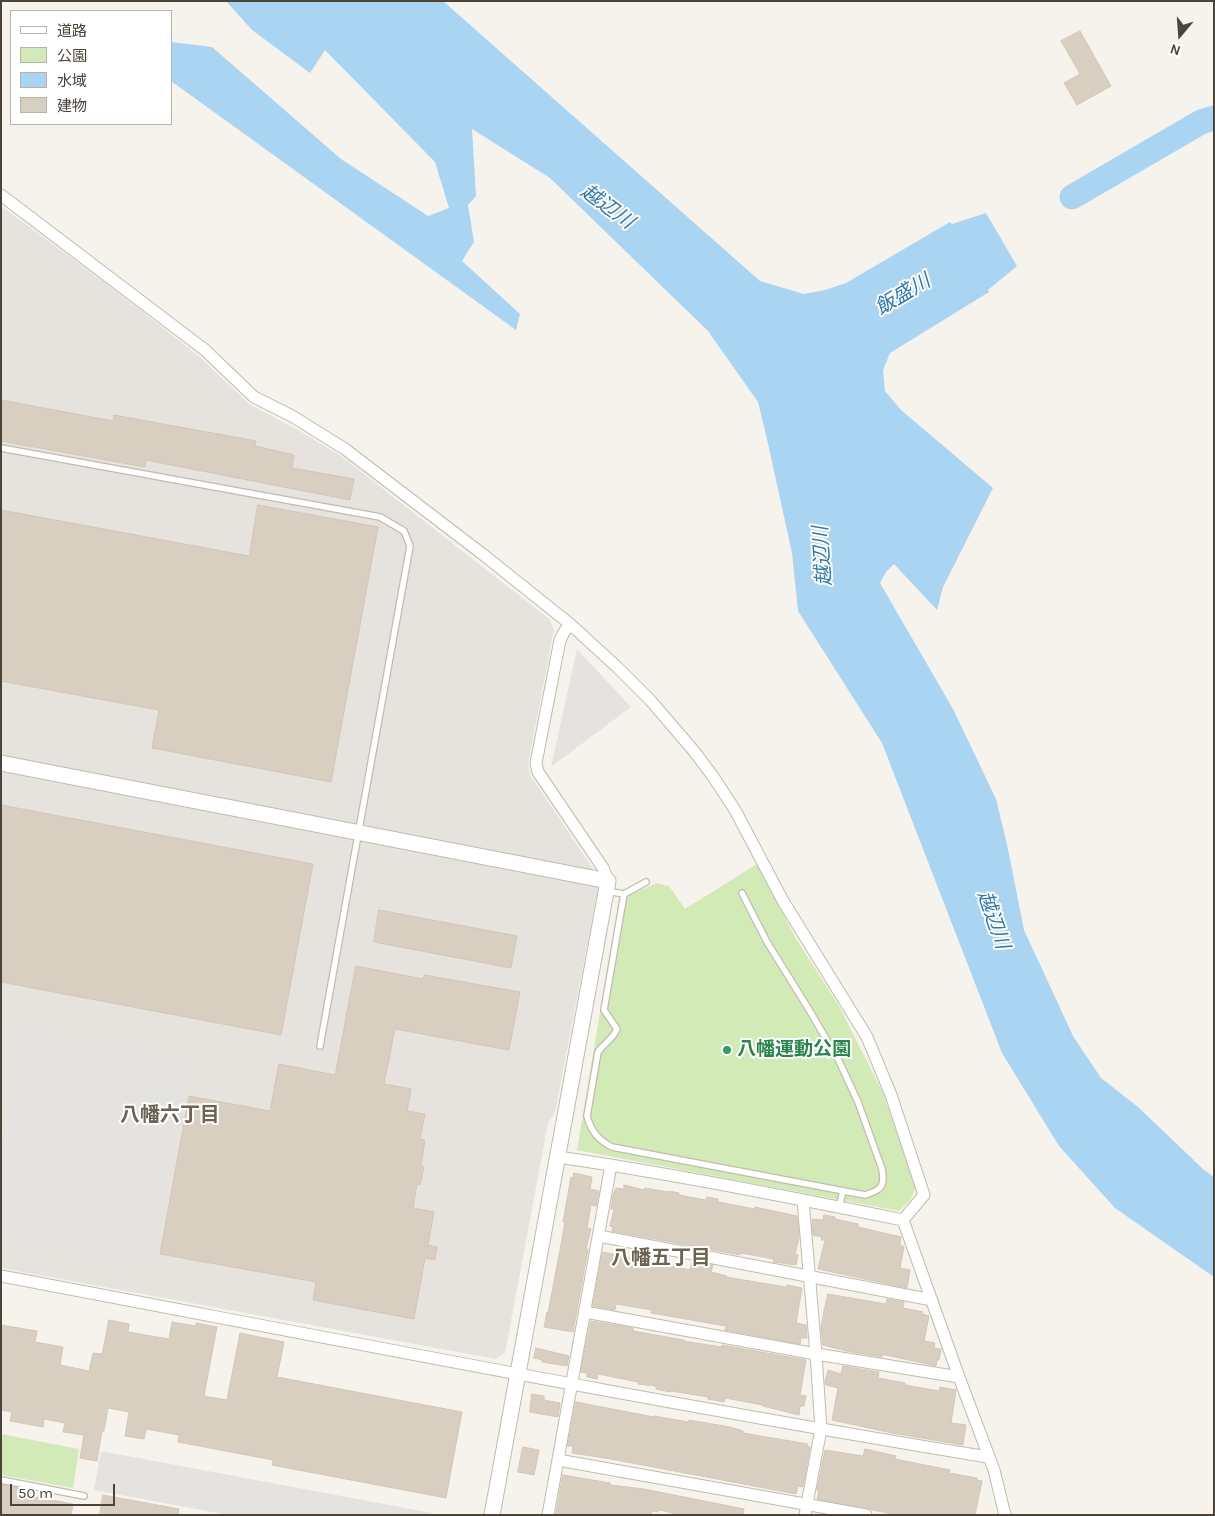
<!DOCTYPE html>
<html>
<head>
<meta charset="utf-8">
<style>
  body { margin:0 }
  #map { position:relative; width:1215px; height:1516px; overflow:hidden; background:#f6f3ec; font-family:Karla,"Noto Sans JP",sans-serif }
  canvas { display:block }
  .frame { position:absolute; inset:0; border:2px solid #4b4439; pointer-events:none }
  .legend { position:absolute; left:10px; top:10px; width:162px; height:115px; box-sizing:border-box; background:#fff; border:1px solid #b7b4b0; margin:0; padding:6px 9px; list-style:none; font-size:15px; color:#4b4439 }
  .legend li { display:flex; align-items:center; gap:10px; height:25px }
  .legend b { width:25px; border:1px solid #b7b4b0 }
  .north { position:absolute; left:1155px; top:10px; width:50px; height:50px; -webkit-text-stroke:4px #fff; paint-order:stroke; rotate:198deg; font-size:14px; font-weight:700; line-height:20px; text-align:center; color:#4b4439 }
  .north::after { content:''; display:block; margin:auto; width:18px; height:22px; background:#4b4439; clip-path:polygon(50% 0,100% 100%,50% 72%,0 100%) }
  .scale { position:absolute; left:10px; top:1484px; width:105px; height:22px; box-sizing:border-box; border:2px solid #4b4439; border-top:0; padding-left:6px; font-size:15px; line-height:18px; white-space:nowrap; color:#4b4439; -webkit-text-stroke:4px #fff; paint-order:stroke }
</style>
</head>
<body>
<div id="map">
<canvas width="1215" height="1516"></canvas>
<div class="frame"></div>
<ul class="legend">
<li><b style="height:6px;background:#fff"></b>道路</li>
<li><b style="height:14px;background:#d2eab5"></b>公園</li>
<li><b style="height:14px;background:#a9d4f2"></b>水域</li>
<li><b style="height:14px;background:#d8cfc1"></b>建物</li>
</ul>
<div class="north">N</div>
<div class="scale">50 m</div>
</div>
<script>
const ctx = document.querySelector('canvas').getContext('2d');
ctx.lineJoin = 'round';
function fill(path, color) { ctx.fillStyle = color; ctx.fill(path, 'evenodd'); }
function strokePath(path, color, width, dash) { ctx.strokeStyle = color; ctx.lineWidth = width; ctx.lineCap = dash ? 'butt' : 'round'; ctx.setLineDash(dash || []); ctx.stroke(path); }
function write(font, color, halo, rows, align = 'center') {
  ctx.font = font + ' Karla,"Noto Sans JP",sans-serif'; ctx.lineWidth = 4; ctx.setLineDash([]); ctx.textBaseline = 'middle'; ctx.strokeStyle = halo; ctx.fillStyle = color; for (const [text, x, y, turn = 0] of rows) {
    ctx.save(); ctx.translate(x, y); ctx.rotate((+turn || 0) * Math.PI / 180); ctx.textAlign = isNaN(turn) ? turn : align; if (halo) ctx.strokeText(text, 0, 0); ctx.fillText(text, 0, 0); ctx.restore();
  }
}
const industrial = new Path2D(`
  M1,206L112,288L200,357L249,404L298,430L341,456L549,619L554,629L528,764L530,775L600,879L555,1112L548,1123L505,1353L496,1359L1,1268Z`);
const green = new Path2D(`
  M757,864L795,937L839,1006L883,1093L916,1188L910,1200L899,1211L577,1150L619,899L657,883L669,886L685,909Z
  M1,1434L79,1449L73,1488L1,1475Z`);
const parking = new Path2D(`
  M577,649L631,707L551,767Z
  M24,1034L187,1063L151,1261L1,1233V1154Z
  M101,1451L432,1513V1515H228L94,1490Z`);
const water = new Path2D(`
  M226,1H443L760,281L804,294L825,290L846,283L950,222L952,224L986,213L1017,266L988,290L989,292L890,353L883,370L885,391L901,410L993,488L943,587L937,610L894,564L886,572L880,583L953,709L996,799L1008,849L1024,930L1073,1036L1101,1078L1138,1107L1204,1170L1214,1177V1277L1115,1208L1059,1146L1002,1053L882,743L798,611L792,553L767,439L758,402L708,331L550,178L472,129L476,196L468,205L474,242L462,261L520,314L516,330L171,81V42L212,47L341,159L428,216L449,208L435,162L325,50L310,73L252,30Z`);
const river = new Path2D(`
  M1072,197L1201,122L1214,118`);
const building = new Path2D(`
  M1080,31L1111,86L1077,105L1064,83L1080,74L1061,41Z
  M1,400L113,421L114,415L256,441L255,446L294,455L292,468L354,479L350,500L146,460L145,467L1,441Z
  M258,505L378,527L331,782L152,748L159,710L1,681V510L249,556Z
  M1,805L313,864L281,1035L1,982Z
  M379,910L517,936L511,968L374,942Z
  M356,966L423,979L424,975L520,992L509,1050L395,1029L384,1084L411,1089L407,1111L425,1114L420,1139L425,1140L421,1166L424,1167L420,1185L417,1184L413,1208L434,1212L428,1245L437,1247L435,1260L425,1258L414,1319L313,1300L316,1282L160,1254L189,1096L270,1111L279,1064L335,1075Z
  M574,1173L592,1177L590,1189L599,1191L596,1206L591,1205L587,1228L591,1229L586,1249H588L573,1332L544,1327L547,1312L548,1313L560,1250L565,1222H563L571,1177L573,1178Z
  M624,1185L644,1190L645,1188L668,1192L669,1191L679,1193V1195L706,1200L707,1197L718,1199V1202L755,1209V1207L797,1216L799,1238L795,1254L798,1255L796,1265L773,1262L774,1259L741,1253L740,1255L612,1231L613,1227L610,1226L614,1209H611L613,1195L616,1188L624,1189Z
  M824,1215L835,1217V1219L858,1224V1227L901,1237L900,1245L904,1247L900,1268L910,1270L907,1288L818,1269L825,1240H821L822,1237L813,1235L812,1219L823,1220Z
  M603,1252L690,1270L692,1261L713,1265L711,1272L727,1276L726,1277L786,1287L787,1285L802,1288L796,1323L806,1325L807,1338H801L800,1344L725,1330L726,1326L651,1313L652,1310L616,1304L615,1310L593,1306Z
  M828,1294L886,1304L887,1299L904,1302L903,1308L923,1312L922,1314L929,1316L924,1341L935,1343L934,1348L941,1349L939,1360H937L936,1366L886,1355H882V1357L846,1351L823,1345L821,1327Z
  M109,1320L129,1324L128,1332L169,1339L172,1322L196,1326V1323L217,1327L204,1396L227,1400L240,1333L284,1342L277,1377L462,1412L446,1498L272,1465L273,1460L178,1442L179,1435L146,1429L144,1439L125,1436L129,1412L108,1408L104,1431H102L97,1461L80,1458L84,1435L63,1432L65,1423L44,1419L43,1427L10,1421L12,1412L1,1410V1325L37,1331L35,1342L63,1347L60,1365L89,1371L93,1353L102,1354Z
  M591,1321L633,1328V1331L684,1340V1341L722,1347V1345L806,1360L800,1395L806,1396L804,1406H800L799,1415L763,1406V1405L725,1398L724,1402L708,1399V1397L671,1391L670,1392L656,1389V1386L638,1384V1382L598,1374L597,1379L587,1377V1373L581,1372Z
  M536,1348L569,1356L567,1366L542,1362V1360L534,1358Z
  M843,1366L879,1372L878,1378L905,1383V1385L939,1391L940,1387L956,1390L951,1423L966,1425L963,1445L892,1433L832,1420L838,1388L826,1385L825,1382L828,1370L841,1374Z
  M532,1394L544,1396V1400L560,1403L558,1417L530,1412Z
  M576,1402L654,1417V1416L688,1422L689,1420L730,1427L743,1431V1433L808,1444L807,1446L810,1447L803,1487L798,1486L796,1494L611,1459L572,1453L573,1446H568Z
  M523,1447L539,1450L534,1475L518,1472Z
  M865,1449L896,1456L895,1459L950,1470L949,1473L977,1478V1480L982,1481L975,1515H898L817,1499L819,1491L817,1490L825,1450L863,1456Z
  M563,1475L610,1483V1485L644,1489L744,1509L743,1515H682L659,1510L658,1512L652,1511L651,1515H556Z
  M1,1485L31,1490L30,1496L73,1504L71,1515H1Z
  M103,1495L179,1509L178,1515H100Z`);
const service = new Path2D(`
  M1,448L380,517L404,531L410,546L320,1046
  M646,882L624,894L604,1010L617,1029C613,1039 604,1043 598,1052L587,1116C591,1131 598,1140 612,1147L865,1195C882,1190 885,1186 882,1169L858,1102L839,1061L808,1008L767,942L742,893
  M607,891L624,894
  M839,1207L843,1191
  M1,1480L84,1496`);
const minor = new Path2D(`
  M1,195L205,350L254,397L292,416L345,449L485,556L570,624L617,667L651,701L693,750L712,775L735,810L783,901L867,1037L891,1095L924,1195L903,1220
  M570,624L564,632L560,640L536,763L538,772L603,868L608,881
  M558,1157C674,1174 789,1197 903,1220L959,1377L994,1470L1005,1515
  M803,1200L816,1354L821,1429L805,1515
  M599,1236L932,1300
  M1,1276C330,1338 658,1403 988,1457
  M585,1312L816,1354L959,1377
  M558,1460L866,1515
  M548,1515L611,1165`);
const tertiary = new Path2D(`
  M1,763L608,881L492,1515`);
const markers = [
  [727,1050,5,"#2e9e5b"]
];
const leisureNames = [
  ["八幡運動公園",737,1050]
];
const waterNames = [
  ["越辺川",607,207,36],
  ["飯盛川",903,295,-31],
  ["越辺川",823,556,-94],
  ["越辺川",993,920,71]
];
const neighbourhoodNames = [
  ["八幡六丁目",170,1115],
  ["八幡五丁目",661,1258]
];
fill(industrial, '#e6e2dd');
fill(green, '#d2eab5');
fill(parking, '#e5e3e0');
fill(water, '#a9d4f2');
strokePath(river, '#a9d4f2', 25);
fill(building, '#d8cfc1');
strokePath(building, '#d3c7b4', 1);
strokePath(service, '#c2bbae', 8);
strokePath(minor, '#c2bbae', 13);
strokePath(tertiary, '#c2bbae', 17);
strokePath(service, '#fff', 5.5);
strokePath(minor, '#fff', 11);
strokePath(tertiary, '#fff', 15);
for (const [x, y, r, color] of markers) { const dot = new Path2D(); dot.arc(x, y, r, 0, 2 * Math.PI); ctx.fillStyle = color; ctx.fill(dot); strokePath(dot, '#fff', 2); }
write('bold 19px', '#27864d', '#fff', leisureNames, 'left');
write('italic 20px', '#2e7ab2', '#fff', waterNames);
write('bold 20px', '#6e6250', '#fff', neighbourhoodNames);
</script>
</body>
</html>
